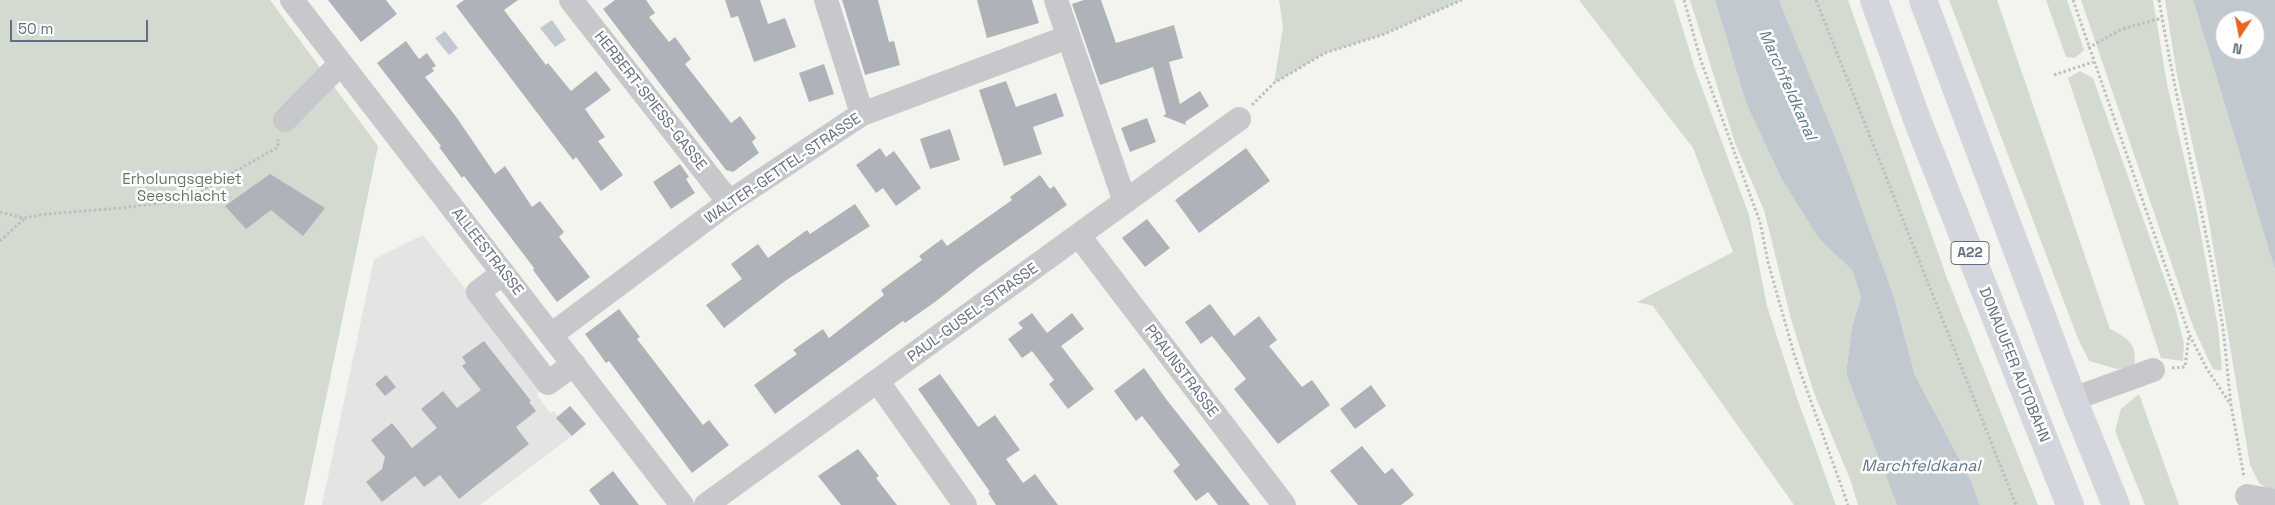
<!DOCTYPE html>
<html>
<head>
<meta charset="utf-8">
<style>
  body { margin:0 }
  #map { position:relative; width:2275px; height:505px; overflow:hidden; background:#f4f4ef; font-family:"Space Grotesk",sans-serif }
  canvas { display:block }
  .north { position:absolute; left:2215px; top:10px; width:50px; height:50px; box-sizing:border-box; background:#fff; border:1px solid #c0c5cd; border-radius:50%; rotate:191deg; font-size:14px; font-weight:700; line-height:20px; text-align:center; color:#626f82 }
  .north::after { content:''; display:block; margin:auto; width:18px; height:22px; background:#eb6519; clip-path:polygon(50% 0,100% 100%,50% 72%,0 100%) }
  .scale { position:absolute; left:10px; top:20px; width:138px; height:22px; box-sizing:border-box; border:2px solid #626f82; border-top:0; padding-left:6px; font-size:15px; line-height:18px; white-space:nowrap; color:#626f82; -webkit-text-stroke:4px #fff; paint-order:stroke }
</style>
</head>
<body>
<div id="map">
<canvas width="2275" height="505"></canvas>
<div class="north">N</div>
<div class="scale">50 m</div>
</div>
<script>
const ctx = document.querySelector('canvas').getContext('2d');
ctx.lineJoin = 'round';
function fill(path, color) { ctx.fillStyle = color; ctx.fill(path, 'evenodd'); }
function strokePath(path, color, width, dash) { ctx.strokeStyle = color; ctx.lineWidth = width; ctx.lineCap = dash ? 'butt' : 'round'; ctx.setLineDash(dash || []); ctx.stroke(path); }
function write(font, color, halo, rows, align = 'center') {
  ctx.font = font + ' "Space Grotesk",sans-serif'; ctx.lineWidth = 5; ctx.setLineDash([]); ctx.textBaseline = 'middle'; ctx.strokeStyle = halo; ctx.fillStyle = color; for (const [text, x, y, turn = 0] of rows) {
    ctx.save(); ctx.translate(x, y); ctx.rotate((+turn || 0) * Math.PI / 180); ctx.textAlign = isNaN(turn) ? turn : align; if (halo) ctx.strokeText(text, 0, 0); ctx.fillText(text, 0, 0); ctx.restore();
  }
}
const built = new Path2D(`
  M423,235L543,388L537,395L550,413L554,411L558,416L556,418L572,436L480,505H322L374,259Z`);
const green = new Path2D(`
  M0,0H270L378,146L304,505H0Z
  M1279,0H1462L1382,35L1325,53L1274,83L1283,27Z
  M1579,0H1674L1695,69L1749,215L1767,306L1797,398L1836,505H1794L1653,306L1637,302L1733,252L1693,148Z
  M1690,0H1715L1746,103L1781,178L1819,239L1852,270L1861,297L1852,327L1846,374L1897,505H1858L1850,479L1814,393L1791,319L1764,210L1735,143Z
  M1779,0H1848L1947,278L2038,505H1980L1971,481L1915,375L1894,297L1842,154Z
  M1949,0H1997L2110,329C2129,339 2138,344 2134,367L2117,369L2089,361L2077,336Z
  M2046,0H2067L2084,50L2075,58L2066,57Z
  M2081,0H2153L2167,84L2197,213L2218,327L2222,369L2220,371L2213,369L2194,329Z
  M2165,0H2193L2275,270V493L2259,483L2250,465L2206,204L2177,75Z
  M2080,71L2093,78L2176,311L2184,344L2183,361L2161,358L2068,78Z
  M2139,394L2179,505H2145L2115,431L2121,409Z`);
const water = new Path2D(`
  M1715,0H1779L1842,154L1894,297L1915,375L1971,481L1980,505H1897L1846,374L1852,327L1861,297L1852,270L1819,239L1781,178L1746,103Z
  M2193,0H2275V270ZM2225,20H2255V50H2225Z
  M552,20L566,40L555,47L540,28Z
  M445,31L458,48L449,55L435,38Z`);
const building = new Path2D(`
  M328,0H386L397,14L361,42Z
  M464,0H518L504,10L546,65L548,63L571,91L596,71L611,90L585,109L605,137L598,141L623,175L601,191L576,157L573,160L456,6Z
  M615,0H646L655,13L649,17L669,42L675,37L691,59L685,64L731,123L740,116L756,138L752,142L759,153L733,172L726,170L603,9Z
  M725,0H760L768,24L785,18L796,47L754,62L738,16L731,18Z
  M842,0H878L889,42L894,41L900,65L865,75Z
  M977,0H1032L1039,23L987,38Z
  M1084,0H1101L1116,43L1174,25L1183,58L1169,62L1180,104L1200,91L1209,106L1185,122L1186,125L1163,116L1166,114L1153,67L1100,85L1072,4Z
  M406,41L419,59L427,53L436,66L432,68L434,71L425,77L457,118L495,174L505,166L532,207L540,201L564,232L559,237L590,277L557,302L533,270L534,268L464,176L462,178L439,147L441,146L377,63Z
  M824,64L834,94L809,102L799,73Z
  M1006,81L1016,107L1056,93L1064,116L1033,127L1042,154L1004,166L979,90Z
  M1147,118L1156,142L1130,152L1121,128Z
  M950,129L960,160L930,169L920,139Z
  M880,148L886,157L894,151L921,188L896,206L883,188L876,193L856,165Z
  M1246,148L1270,181L1199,233L1175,200Z
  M680,164L689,177L686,179L695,193L671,209L653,182Z
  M270,174L325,208L303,236L271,210L246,229L225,206Z
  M1040,175L1050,189L1054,186L1067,205L978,268L935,302L905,323L903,321L775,414L754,385L797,354L793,350L823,329L829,338L884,295L881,290L922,260L919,256L942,239L947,246L1012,200L1010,197Z
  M855,204L870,226L785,281L724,328L706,305L742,279L731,264L758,244L768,258L807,230L810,234Z
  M1147,219L1170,248L1145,267L1122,238Z
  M1210,304L1234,336L1259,316L1277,340L1269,346L1302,387L1312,380L1330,405L1278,444L1234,389L1246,379L1212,336L1201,344L1185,322Z
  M619,309L640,337L637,339L703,425L709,420L729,445L692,473L609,361L606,363L585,334Z
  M1032,313L1047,333L1072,313L1084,329L1061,346L1094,389L1068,409L1049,384L1054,380L1032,351L1022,358L1008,339L1023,328L1018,323Z
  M484,341L531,401L529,402L536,411L516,427L529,444L459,499L440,475L424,487L415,476L382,502L366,482L382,469L385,457L371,440L392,423L412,448L437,428L421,409L443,391L457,408L481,390L462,366L466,363L462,357Z
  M1144,368L1166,399L1250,505H1218L1208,492L1196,501L1173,471L1180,465L1142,416L1136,421L1114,391Z
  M940,374L978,427L995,415L1020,450L1006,459L1023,483L1035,474L1058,505H996L988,493L990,492L918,389Z
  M386,375L396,387L385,396L375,384Z
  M1371,385L1386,406L1355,429L1340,409Z
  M570,406L586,424L572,436L556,418Z
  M1362,446L1385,474L1392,468L1414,495L1401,505H1358L1330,471Z
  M858,449L879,476L876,478L897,505H841L818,476Z
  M613,471L639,505H600L589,490Z`);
const path = new Path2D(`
  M1684,0L1701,61L1760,222L1768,262L1794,354L1848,505
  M1816,0L2016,505
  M2073,0L2189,334L2207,369L2231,405L2244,477
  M2159,0C2176,102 2201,201 2219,303C2225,336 2227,371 2231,405
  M2088,48L2122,29L2162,18
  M2054,75L2093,62
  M1252,105L1274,83L1325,53L1382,35L1462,0
  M0,212L24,218L46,214L121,208L185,200L278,147V139
  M0,241L24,219
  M2172,368L2185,367L2189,335`);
const minor = new Path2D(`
  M292,0L682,505
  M571,0L729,202
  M826,0L862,114
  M1056,0L1125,202
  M285,120L340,64
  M1079,236L1284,505
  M503,273L478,292L548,383L574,364
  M551,335L729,202L862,114L1068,37
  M878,382L965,505
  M2073,399L2153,370
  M2247,496L2275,501
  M706,505L1239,119`);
const highway = new Path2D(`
  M1874,0L1918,122L2070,505
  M1923,0L2073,399L2116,505`);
const shields = [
  [1970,253,38]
];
const shieldNames = [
  ["A22",1970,253]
];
const streetNames = [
  ["HERBERT-SPIESS-GASSE",650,101,52],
  ["WALTER-GETTEL-STRASSE",783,169,-34],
  ["ALLEESTRASSE",487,252,52],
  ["PAUL-GUSEL-STRASSE",973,313,-36],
  ["DONAUUFER AUTOBAHN",2014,365,68],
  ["PRAUNSTRASSE",1181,371,53]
];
const parkNames = [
  ["Erholungsgebiet",182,180],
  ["Seeschlacht",182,197]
];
const waterNames = [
  ["Marchfeldkanal",1787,85,66],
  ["Marchfeldkanal",1921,467]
];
fill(built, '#e4e5e3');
fill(green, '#d3dbd0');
fill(water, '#c1c9d0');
fill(building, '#aeb3ba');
strokePath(path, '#bdbec0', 3, [2.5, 2.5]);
strokePath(minor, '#c6c8cc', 24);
strokePath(highway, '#d3d6dc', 28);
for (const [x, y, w] of shields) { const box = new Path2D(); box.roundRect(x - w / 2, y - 11.5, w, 23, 4); ctx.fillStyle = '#fff'; ctx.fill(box); strokePath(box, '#626f82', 1); }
write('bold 14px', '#626f82', null, shieldNames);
write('15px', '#626f82', '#fff', streetNames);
write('15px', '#627961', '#fff', parkNames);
write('italic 16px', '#627887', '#fff', waterNames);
</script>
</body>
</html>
